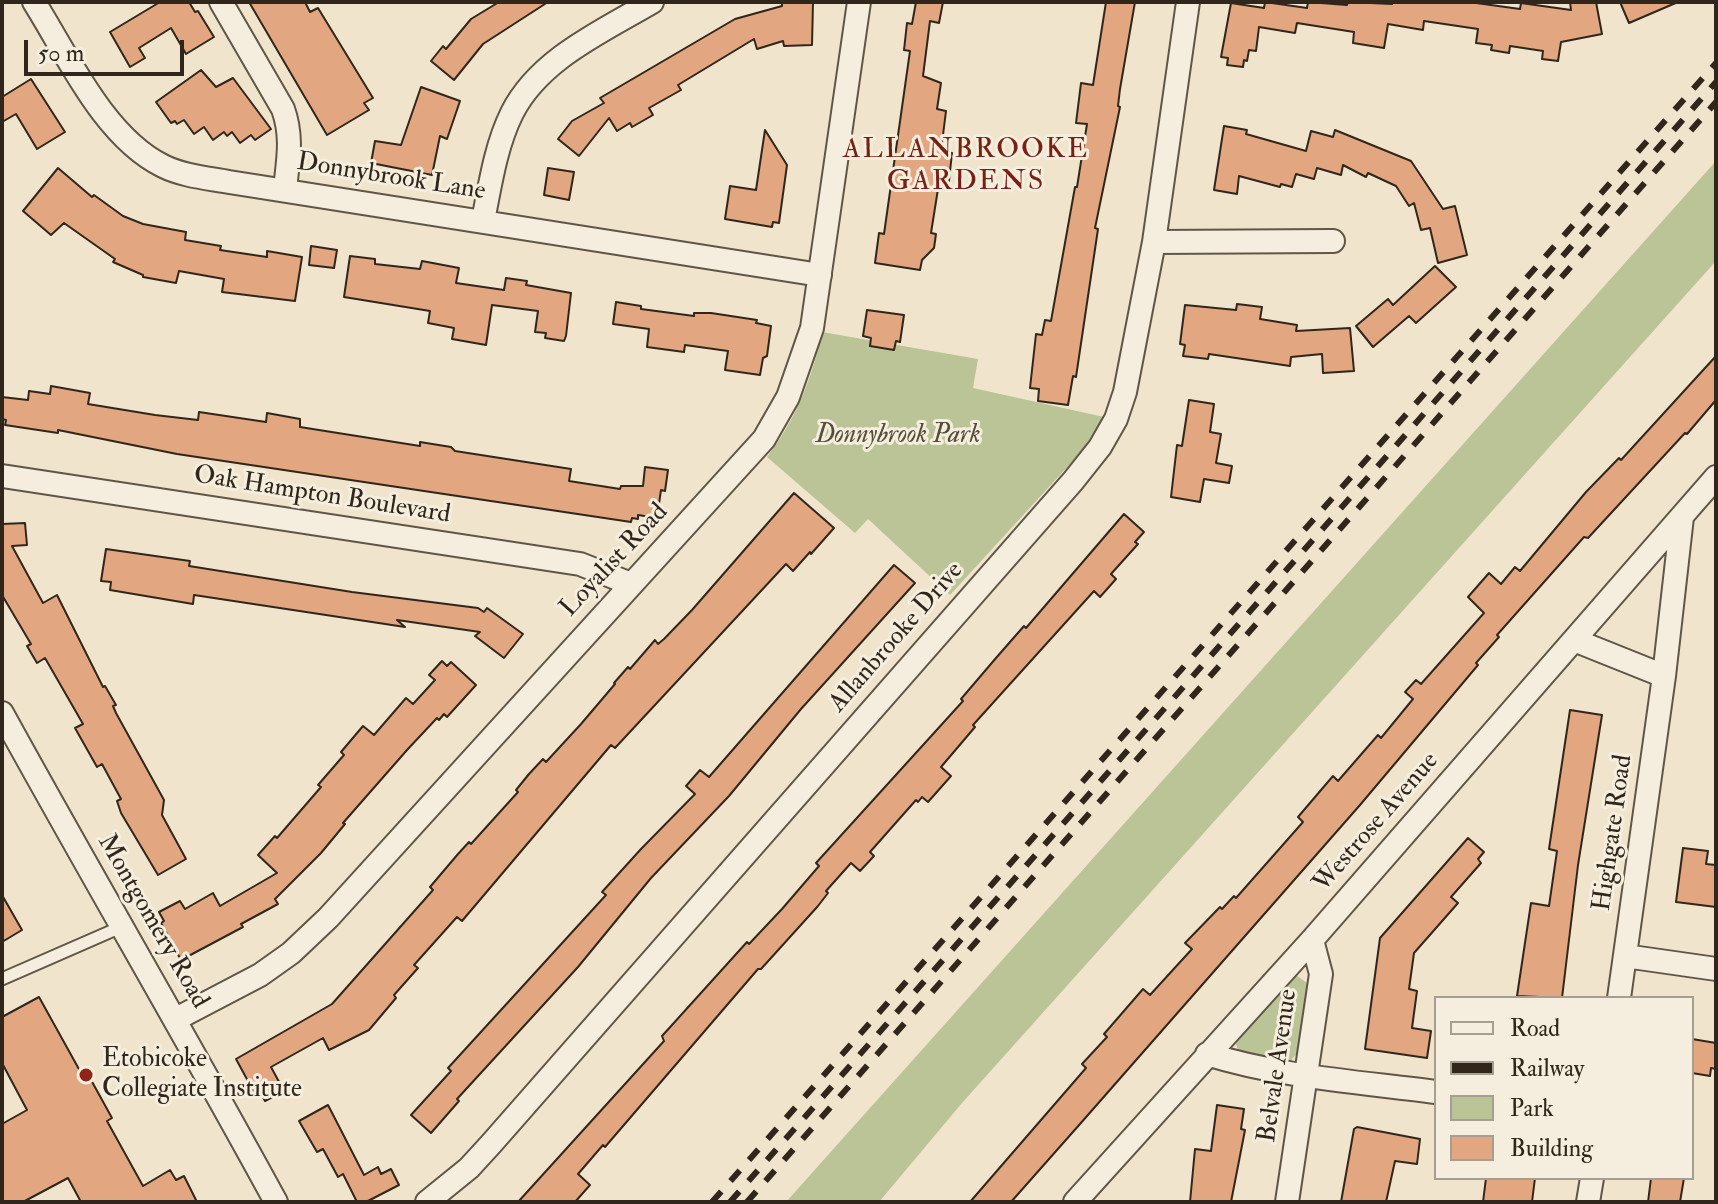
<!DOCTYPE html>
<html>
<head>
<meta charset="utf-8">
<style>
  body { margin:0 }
  #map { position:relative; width:1718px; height:1204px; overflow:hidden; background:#f0e5cc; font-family:"IM FELL Double Pica",serif }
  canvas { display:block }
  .frame { position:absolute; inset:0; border:4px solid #30261b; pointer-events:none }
  .legend { position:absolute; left:1434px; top:996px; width:260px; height:184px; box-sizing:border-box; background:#f5eede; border:2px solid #a69e90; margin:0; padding:10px 14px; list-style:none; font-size:24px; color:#30261b }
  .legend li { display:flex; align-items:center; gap:16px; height:40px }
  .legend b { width:40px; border:2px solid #a69e90 }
  .scale { position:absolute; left:24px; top:40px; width:160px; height:36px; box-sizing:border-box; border:4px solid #30261b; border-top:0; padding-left:10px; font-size:24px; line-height:28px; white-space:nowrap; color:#30261b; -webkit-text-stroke:6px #f5eede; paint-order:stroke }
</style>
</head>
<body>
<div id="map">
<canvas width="1718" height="1204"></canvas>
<div class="frame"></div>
<ul class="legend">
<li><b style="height:10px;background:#f5eede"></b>Road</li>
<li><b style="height:10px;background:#30261b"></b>Railway</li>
<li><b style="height:22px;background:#bbc496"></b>Park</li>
<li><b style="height:22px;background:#e2a681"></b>Building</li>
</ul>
<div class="scale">50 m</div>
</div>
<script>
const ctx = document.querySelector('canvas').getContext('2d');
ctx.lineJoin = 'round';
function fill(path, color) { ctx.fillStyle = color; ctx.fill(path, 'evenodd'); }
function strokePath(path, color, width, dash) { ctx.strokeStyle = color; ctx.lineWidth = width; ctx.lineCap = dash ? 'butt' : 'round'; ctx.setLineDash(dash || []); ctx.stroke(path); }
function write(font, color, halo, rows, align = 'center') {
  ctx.font = font + ' "IM FELL Double Pica",serif'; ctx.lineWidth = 6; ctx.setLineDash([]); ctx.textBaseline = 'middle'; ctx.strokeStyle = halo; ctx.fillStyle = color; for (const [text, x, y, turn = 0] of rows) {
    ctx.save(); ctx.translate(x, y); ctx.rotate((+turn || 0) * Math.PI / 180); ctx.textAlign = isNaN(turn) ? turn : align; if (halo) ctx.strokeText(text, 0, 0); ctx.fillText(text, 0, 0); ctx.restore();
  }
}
const green = new Path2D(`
  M1716,161V261L962,1103L879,1202H786Z
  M822,332L978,359L973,388L1104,417L1081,452L950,595L868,519L855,533L767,457C796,419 812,379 822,332Z
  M1296,975L1307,983L1308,991L1299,1051L1287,1065C1270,1062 1241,1064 1236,1044L1283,980Z`);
const building = new Path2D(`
  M160,2H189L195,12L198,11L214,37L186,54L171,28L139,48L145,58L130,67L110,32Z
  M249,2H305L310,12L318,8L373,98L364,103L369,110L327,135Z
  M499,2H548L483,44L454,80L431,61L443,46L446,49L471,19Z
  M782,2H813L812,45L784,46L783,41L757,49L754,39L678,85L681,90L649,108L653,115L632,127L630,123L617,131L609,118L579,156L558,139L572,121L604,103L600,98L735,19L782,6Z
  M916,2H943L939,23L930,21L923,76L941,83L937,109L946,111L941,151L952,153L948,190L938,189L931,233L936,234L934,248L922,260L920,270L875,263L879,233L884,234L910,51L904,50L907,23L912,24Z
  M1106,2H1135L1120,89L1118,106L1120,107L1095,228L1098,229L1076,377L1073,376L1068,405L1038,401L1039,389L1030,388L1036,334L1042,335L1045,320L1051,321L1075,187H1077L1087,124L1076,123L1081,83L1093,85Z
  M1265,2L1307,8L1308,2L1347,5L1348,2L1392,4L1393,2H1469L1520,9L1521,3L1571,10L1570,2H1596L1602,34L1561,42L1558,61L1542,59L1543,51L1510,46L1509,53L1491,50L1492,45L1476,43L1478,29L1424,21L1423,30L1388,24L1384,48L1353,43L1354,32L1297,23L1295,33L1259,27L1256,51L1249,50L1247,61L1244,60L1243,67L1227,65L1228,58L1221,57L1231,3L1264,8Z
  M1620,2H1678L1629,23Z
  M201,70L216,87L233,78L271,129L255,140L251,135L240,143L232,132L227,136L224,132L213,140L204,127L194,134L184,120L177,124L175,121L171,123L156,102Z
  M31,79L65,132L37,149L16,114L2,122V97Z
  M421,87L460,101L447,139L440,136L432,175L371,163L375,141L401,145Z
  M1224,126L1247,130L1246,134L1306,151L1311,131L1333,137L1335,130L1411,161L1443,209L1455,206L1467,255L1438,263L1430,228L1421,230L1414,203L1409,206L1396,186L1368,173L1366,177L1343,165L1341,175L1317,168L1314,179L1296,174L1292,187L1281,184L1280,187L1239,176L1237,194L1214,190Z
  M765,130L787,165L779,223L773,222L772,227L725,219L730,186L756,190Z
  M58,168L92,197L94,195L123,216L143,224L186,232L185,240L221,246L220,250L267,257V251L302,257L295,301L222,292L224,279L179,271L176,283L143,277V275L113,262L115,259L64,223L51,235L23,211Z
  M548,168L574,172L569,200L544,195Z
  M311,246L337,250L334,268L309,265Z
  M350,256L375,259V264L420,269L422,261L459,268L456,283L504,290L506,278L527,281L526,285L571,293L566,336L564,341L545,338L546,333L535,332L538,311L492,305L486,345L452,339L454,328L428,323L430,311L344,297Z
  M1435,266L1456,287L1416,323L1409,316L1373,347L1356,326L1388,299L1393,305Z
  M616,302L641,306V309L694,316V313H711L757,320L756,323L771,326L767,356L763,358L760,375L725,370L728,351L685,345L684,352L647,347L649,329L613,324Z
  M1237,304L1262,307L1260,319L1297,325L1296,331L1350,328L1354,371L1323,373L1322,354L1291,357L1290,366L1209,354L1208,359L1183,356L1185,345L1180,344L1185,305L1236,310Z
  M867,310L904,315L900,342L896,341L894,350L870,346L871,338L863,336Z
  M1716,356V400L1687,434L1685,433L1588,538L1584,537L1497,635L1499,637L1476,663L1478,665L1360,805L1080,1124L1011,1202H970L1086,1068L1082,1064L1107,1037L1104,1034L1143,989L1150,995L1192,949L1185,943L1220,907L1222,909L1234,896L1236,898L1303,822L1298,817L1333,776L1338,781L1378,735L1381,738L1413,699L1405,692L1416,680L1421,684L1484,613L1468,597L1489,573L1501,584L1515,567L1520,571L1586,492L1619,458L1621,460Z
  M51,386L90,393L88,404L155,415L198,420L199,412L266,422L267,413L300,419V427L420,446V442L451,447L455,451L571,469L569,481L620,489L621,486H643L645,467L668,470L665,491L661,490L657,518L638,515V519L632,518L631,522L177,454L58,430V433L5,425L6,420L2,419V397L28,400L29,391L50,394Z
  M1189,400L1214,404L1210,432L1221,434L1216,463L1232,466L1229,483L1204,479L1200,502L1171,497L1177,445L1182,446Z
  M794,493L834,528L811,554L810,552L793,571L786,564L615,748L611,745L462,921L457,917L414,965L418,968L394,995L396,998L369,1030L329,1050L323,1038L271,1067L284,1091L265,1101L260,1091L255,1094L236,1059L332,1004L433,890L430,887L458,854L469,842L471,844L518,792L516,790L529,774L543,759L546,762L581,724L615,684L614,683L628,667L630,669L655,640L658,644L664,639L692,610Z
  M1124,514L1144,532L1135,542L1138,544L1111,574L1116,579L1100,597L1094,591L973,725L975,727L941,767L951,776L928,802L922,797L918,802L916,800L870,852L874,856L860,871L851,863L826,891L828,893L818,906L761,969H758L605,1147L603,1145L578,1174L590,1185L575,1202H518L664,1041L662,1036L672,1025L747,942L749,944L782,909L819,866L816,863L963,701L961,699L996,658L1024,626L1026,628Z
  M25,523L27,545L12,546L43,603L57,595L103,687L105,686L116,705L113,706L116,713L164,800L162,815L186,859L158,875L121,813L117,801L121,799L102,764L97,767L75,728L83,724L45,658L37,663L27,646L31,644L2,595V524Z
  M106,549L190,561L189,566L352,592L478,608L484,612L487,608L523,634L504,658L475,636L480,632L397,620L405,627L194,595L193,604L110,590L111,582L101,581Z
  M894,565L915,583L801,709L729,796L651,878L578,967L457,1099L459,1101L431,1133L411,1115L451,1071L448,1068L606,895L602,892L641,849L695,794L686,786L700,770L709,777Z
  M442,661L447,666L451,662L476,685L447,717L444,714L439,720L437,718L407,750L343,823L345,824L321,853L275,899L278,904L241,924L243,927L181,960L161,923L164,921L159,912L180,901L185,909L213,893L220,906L277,873L258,855L275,836L277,838L321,787L318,785L344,755L341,752L363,726L374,735L406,698L413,704L435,680L429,675Z
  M1570,710L1602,715L1578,865L1562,998L1517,996L1531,903L1549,906L1557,851L1549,849Z
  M1468,838L1484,852L1478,859L1481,863L1451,897L1458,903L1414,953L1409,989L1417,991L1412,1028L1431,1031L1427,1058L1365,1049L1380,938Z
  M1683,848L1708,851L1706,864L1716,865V907L1676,902Z
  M2,895L22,930L2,942Z
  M39,997L80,1071L85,1069L112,1118L107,1121L143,1186L170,1170L176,1180L184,1176L197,1202H81L68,1178L23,1202H2V1124L27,1110L2,1063V1017Z
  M1692,1039L1716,1043V1069L1711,1068L1710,1076L1692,1073Z
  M328,1105L364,1175L378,1167L381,1174L391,1169L399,1185L366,1202H357L343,1174L338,1177L323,1149L317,1152L299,1121Z
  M1217,1105L1244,1109L1241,1129L1245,1130L1231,1202H1190L1195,1149L1211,1151Z
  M1357,1127L1420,1139L1417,1164L1395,1161L1386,1202H1341L1354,1129Z
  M1486,1178H1535L1532,1202H1483Z
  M1651,1178H1684L1680,1202H1648Z`);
const service = new Path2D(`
  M2,979L121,927`);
const minor = new Path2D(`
  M34,2C68,56 104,137 163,166C183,176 207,178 229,182L820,275
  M221,2L283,109C293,137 288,160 285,189
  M483,221C490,185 496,145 512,113C539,59 603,31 652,2
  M1154,242L1333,241
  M2,476L580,564L631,584
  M1574,640L1664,676
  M2,713C92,877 187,1038 276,1202
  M1625,956L1716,969
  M1619,998L1664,676L1682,517
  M176,1019L260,975L291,953L328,918L764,439L788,397L812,328L859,2
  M1207,1054C1280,1077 1360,1082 1436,1092
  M427,1202L469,1168L491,1144L1073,481L1100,447L1116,419L1125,392L1154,242L1188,2
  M1075,1202L1312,940L1716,477
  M1287,1202L1321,974L1312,940
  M1588,1202L1592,1178`);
const rail = new Path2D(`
  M712,1202L1716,63
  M730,1202L1716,82
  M747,1202L1716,102`);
const markers = [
  [86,1075,8,"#8f2418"]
];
const streetNames = [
  ["Donnybrook Lane",391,178,9],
  ["Oak Hampton Boulevard",322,496,9],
  ["Loyalist Road",615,561,-47],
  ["Allanbrooke Drive",897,638,-49],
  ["Westrose Avenue",1377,823,-49],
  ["Highgate Road",1614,833,-82],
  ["Montgomery Road",152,922,60],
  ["Belvale Avenue",1279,1066,-82]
];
const parkNames = [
  ["Donnybrook Park",898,436]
];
const poiNames = [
  ["Etobicoke",102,1060],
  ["Collegiate Institute",102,1090]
];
const neighbourhoodNames = [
  ["ALLANBROOKE",966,151],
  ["GARDENS",966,183]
];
fill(green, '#bbc496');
fill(building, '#e2a681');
strokePath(building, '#30261b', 2);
strokePath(service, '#605647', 15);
strokePath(minor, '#605647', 26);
strokePath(service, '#f5eede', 11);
strokePath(minor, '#f5eede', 22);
strokePath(rail, '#30261b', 6, [14, 14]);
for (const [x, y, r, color] of markers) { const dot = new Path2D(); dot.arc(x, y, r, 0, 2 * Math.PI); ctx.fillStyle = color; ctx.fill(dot); strokePath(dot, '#f5eede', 3); }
write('26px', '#30261b', '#f5eede', streetNames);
write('italic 26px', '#534e3a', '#f5eede', parkNames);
write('26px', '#30261b', '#f5eede', poiNames, 'left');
ctx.letterSpacing = '2px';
write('28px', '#7a1f14', '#f5eede', neighbourhoodNames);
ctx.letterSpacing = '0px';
</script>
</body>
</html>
